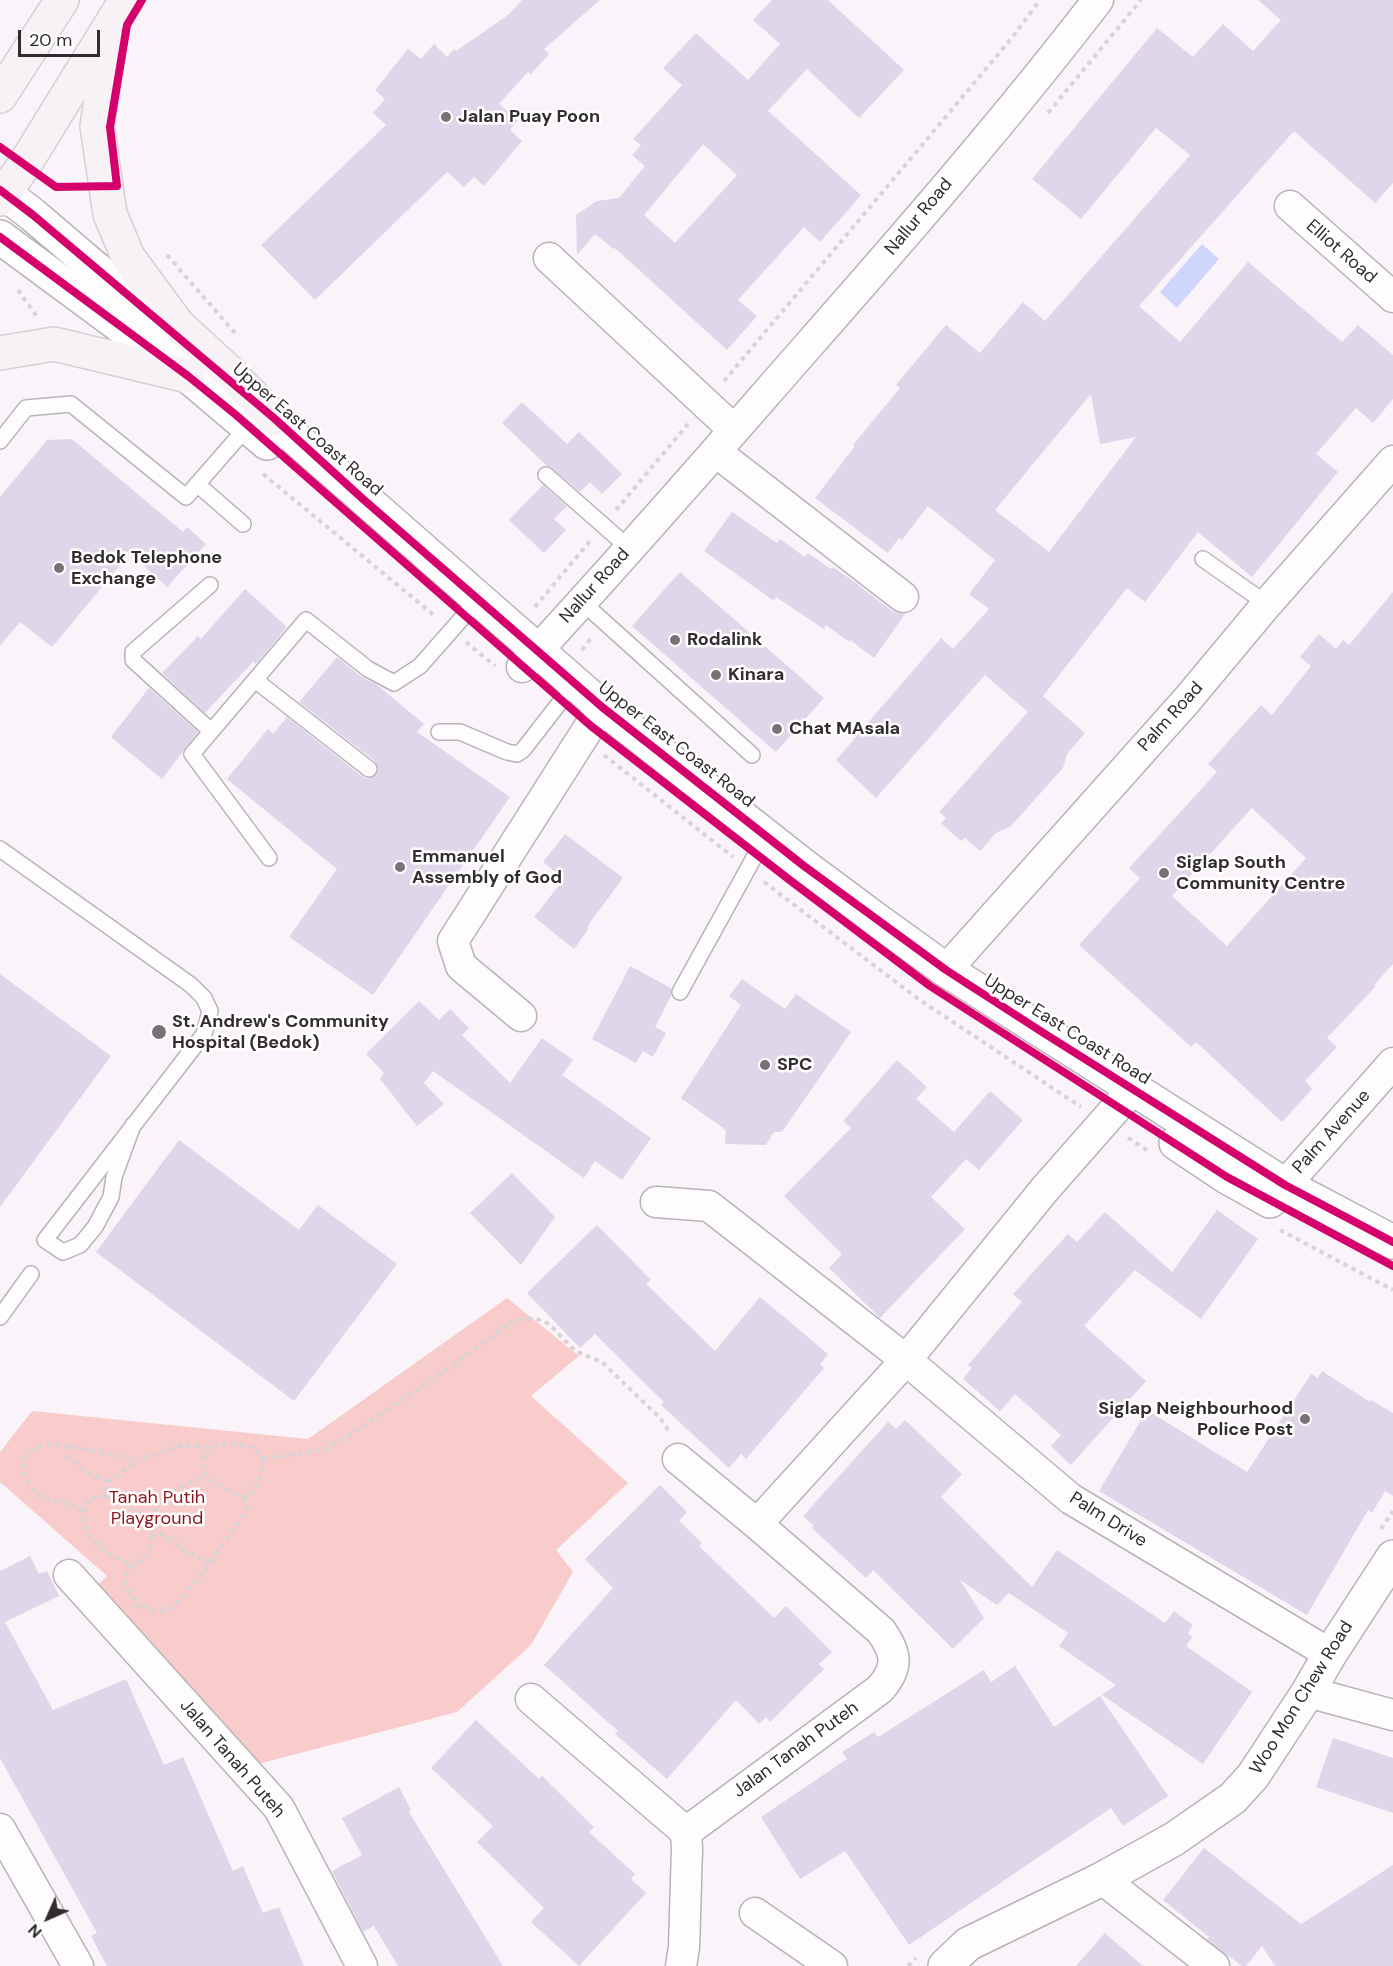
<!DOCTYPE html>
<html>
<head>
<meta charset="utf-8">
<style>
  body { margin:0 }
  #map { position:relative; width:1393px; height:1966px; overflow:hidden; background:#faf3f9; font-family:"DM Sans",sans-serif }
  canvas { display:block }
  .north { position:absolute; left:18px; top:1888px; width:60px; height:60px; -webkit-text-stroke:4px #fff; paint-order:stroke; rotate:225deg; font-size:16px; font-weight:700; line-height:24px; text-align:center; color:#322c31 }
  .north::after { content:''; display:block; margin:auto; width:21px; height:27px; background:#322c31; clip-path:polygon(50% 0,100% 100%,50% 72%,0 100%) }
  .scale { position:absolute; left:18px; top:30px; width:82px; height:27px; box-sizing:border-box; border:3px solid #322c31; border-top:0; padding-left:8px; font-size:18px; line-height:21px; white-space:nowrap; color:#322c31; -webkit-text-stroke:4px #fff; paint-order:stroke }
</style>
</head>
<body>
<div id="map">
<canvas width="1393" height="1966"></canvas>
<div class="north">N</div>
<div class="scale">20 m</div>
</div>
<script>
const ctx = document.querySelector('canvas').getContext('2d');
ctx.lineJoin = 'round';
function fill(path, color) { ctx.fillStyle = color; ctx.fill(path, 'evenodd'); }
function strokePath(path, color, width, dash) { ctx.strokeStyle = color; ctx.lineWidth = width; ctx.lineCap = dash ? 'butt' : 'round'; ctx.setLineDash(dash || []); ctx.stroke(path); }
function write(font, color, halo, rows, align = 'center') {
  ctx.font = font + ' "DM Sans",sans-serif'; ctx.lineWidth = 5; ctx.setLineDash([]); ctx.textBaseline = 'middle'; ctx.strokeStyle = halo; ctx.fillStyle = color; for (const [text, x, y, turn = 0] of rows) {
    ctx.save(); ctx.translate(x, y); ctx.rotate((+turn || 0) * Math.PI / 180); ctx.textAlign = isNaN(turn) ? turn : align; if (halo) ctx.strokeText(text, 0, 0); ctx.fillText(text, 0, 0); ctx.restore();
  }
}
const green = new Path2D(`
  M507,1298L579,1356L531,1396L628,1483L556,1550L573,1572L531,1645L457,1712L258,1764L98,1585L107,1576L0,1482V1452L32,1411L308,1439Z`);
const water = new Path2D(`
  M1202,244L1219,259L1177,308L1160,292Z`);
const building = new Path2D(`
  M522,0H600L544,49L549,54L531,74L528,72L499,104L518,120L510,130L522,141L484,186L474,177L464,187L447,172L315,300L261,245L386,125L373,113L385,99L375,90L408,49L421,59L434,44L447,57L454,49L456,51L508,15Z
  M772,0H828L904,70L859,118L807,69L768,111L861,195L820,242L804,227L738,300L757,316L727,350L615,248L614,249L595,234L577,255L576,215L597,201L619,198L645,166L632,155L641,145L633,139L682,85L663,68L696,33L748,80L780,44L753,20ZM703,144L737,175L675,243L644,215Z
  M1258,0H1393V183L1375,203L1294,131L1139,306L1180,342L1248,262L1342,342L1358,325L1393,355V399L1373,423L1356,408L1316,454L1338,472L1252,577L1198,532L1145,602L1127,588L1043,696L1085,733L1067,754L1063,768L1011,826L996,833L980,851L965,838L961,841L941,823L946,818L939,812L1028,712L985,675L876,798L836,760L941,638L953,649L989,609L969,594L995,560L928,506L902,540L899,538L888,553L815,498L855,446L853,445L900,388L896,385L946,325L980,353L1023,302L1045,321L1190,155L1156,128L1081,219L1032,179L1157,28L1193,57L1223,24L1253,51L1281,20ZM1091,394L1100,444L1136,437L1049,552L995,510Z
  M522,402L567,444L579,432L622,474L602,494L590,482L580,492L552,468L546,465L502,423Z
  M72,439L183,532L187,527L206,544L167,587L130,553L52,647L20,622L0,646V497L47,440Z
  M543,485L567,506L554,519L566,530L544,553L509,520Z
  M732,512L777,543L780,539L805,557L808,553L831,569L833,567L856,583L892,611L900,614H905L874,658L850,640L849,642L826,625L824,629L776,597L774,601L704,551Z
  M680,572L824,698L776,752L632,626Z
  M245,589L287,627L256,664L253,662L205,713L162,673L198,636L201,639Z
  M1393,592V964L1374,985L1376,986L1327,1038L1337,1047L1305,1081L1312,1089L1282,1122L1196,1042L1191,1047L1079,945L1140,878L1129,868L1217,772L1208,764L1261,705L1272,715L1311,666L1300,657L1319,634L1336,649L1343,640L1349,645ZM1252,808L1306,858L1227,946L1172,896Z
  M337,657L362,677L376,684L424,724L417,732L510,797L373,995L289,937L337,869L227,779L268,729L273,734L287,717L363,777L368,779L376,775L379,770L375,761L299,702Z
  M149,688L198,732L162,779L111,737Z
  M565,834L623,878L589,924L587,931L574,949L534,917L564,879L543,862Z
  M630,966L671,988V996L655,1027L666,1033L653,1057L643,1051L636,1063L592,1039Z
  M0,974L111,1056L0,1207Z
  M742,979L785,1009L796,994L851,1032L782,1132H774L766,1145L725,1144L726,1130L681,1098L741,1005L729,996Z
  M419,1001L439,1020L450,1009L469,1028L462,1035L510,1083L542,1038L573,1060L562,1075L651,1138L622,1180L595,1161L584,1178L433,1071L424,1083L444,1104L417,1126L380,1079L384,1073L366,1054Z
  M897,1060L927,1087L916,1099L954,1132L990,1091L1023,1120L979,1170L966,1159L931,1197L965,1229L880,1318L829,1268L842,1254L784,1196L851,1128L843,1121Z
  M179,1140L299,1230L318,1205L397,1264L294,1401L96,1252Z
  M512,1173L555,1217L521,1265L470,1213Z
  M1217,1210L1258,1239L1201,1319L1135,1270L1084,1326L1146,1381L1071,1465L1051,1446L1061,1435L1015,1394L1000,1411L963,1379L972,1368L968,1365L1022,1302L1013,1294L1068,1234L1077,1242L1105,1212L1172,1272Z
  M597,1225L651,1280L646,1284L715,1351L760,1297L828,1354L820,1365L824,1368L746,1459L741,1454L729,1468L661,1405L664,1402L595,1334L580,1348L527,1293Z
  M1322,1371L1370,1402L1371,1400L1393,1413V1496L1385,1491L1372,1513L1368,1510L1307,1615L1099,1491L1147,1410L1247,1472L1311,1374L1318,1378Z
  M905,1420L962,1474L941,1497L1032,1587L1057,1550L1165,1623L1174,1611L1193,1625L1188,1633L1192,1637L1186,1646L1252,1692L1203,1764L1102,1695L1116,1685L1059,1646L1068,1633L1009,1593L997,1605L960,1580L984,1618L953,1649L873,1570L866,1578L812,1528L814,1526L803,1516L888,1422L896,1429Z
  M660,1485L687,1512L679,1521L702,1543L699,1546L774,1618L786,1606L832,1652L819,1664L824,1669L770,1722L766,1717L759,1724L736,1700L667,1779L615,1734L618,1731L544,1665L613,1588L585,1559Z
  M30,1556L39,1574L47,1571L59,1596L5,1622L53,1710L126,1679L164,1765L183,1757L233,1871L243,1866L263,1913L279,1907L304,1966H107L91,1936L97,1933L0,1758V1571Z
  M1015,1666L1054,1727L1100,1696L1168,1796L1123,1826L1111,1808L909,1945L845,1851L800,1879L761,1817L847,1759L842,1752L874,1732L878,1737L984,1670L991,1682Z
  M476,1720L539,1779L542,1776L594,1827L589,1832L635,1874L631,1879L646,1893L579,1966L531,1922L544,1908L477,1842L493,1826L431,1768Z
  M1333,1738L1393,1758V1813L1316,1787Z
  M399,1787L411,1810L409,1812L503,1966H398L374,1926L363,1932L332,1871L362,1855L342,1818Z
  M1204,1848L1301,1924L1393,1865V1966H1275L1262,1946L1246,1966H1242L1229,1956L1228,1957L1207,1939L1209,1937L1163,1900Z
  M1105,1933L1143,1966H1076Z`);
const path = new Path2D(`
  M1048,113L1141,0
  M167,255L235,333
  M18,290L38,318
  M724,381L1011,39L1040,0
  M263,474L435,616
  M616,510L688,424
  M535,607L590,541
  M466,642L495,666
  M582,650L592,637
  M604,755L733,857
  M764,882L917,998L1081,1107
  M1128,1138L1147,1150
  M1280,1230L1393,1290
  M69,1446C55,1445 40,1442 29,1453C23,1459 21,1466 24,1474C36,1510 61,1494 82,1512
  M208,1447L203,1459L202,1471C212,1485 230,1491 245,1498
  M262,1458L279,1457L325,1449L347,1437L464,1357L510,1323L526,1318L541,1320L549,1324L575,1351L602,1362L661,1419L670,1433
  M108,1482L137,1461
  M105,1496C126,1504 155,1518 150,1545C148,1557 144,1560 132,1564
  M150,1529C150,1497 180,1486 206,1477
  M1381,1529L1393,1511
  M151,1535L158,1533L166,1536L186,1552L209,1562
  M136,1608L140,1604C149,1608 157,1613 167,1610C180,1607 238,1525 247,1509L245,1498C260,1483 263,1479 262,1458L252,1447L228,1443L208,1447L183,1445L138,1460L69,1446L68,1457L86,1472L108,1482L105,1496C101,1496 95,1497 91,1499C74,1507 88,1536 98,1545C108,1554 119,1560 132,1564C120,1581 125,1591 140,1604
  M908,1966L916,1958`);
const lane = new Path2D(`
  M0,441L26,408L71,404L186,497L248,426
  M546,475L629,548
  M197,484L243,524
  M1203,559L1267,604
  M210,585L133,652V660L211,731
  M581,601L752,755
  M255,680L369,769
  M439,732H460L507,752L517,754L523,750L561,701
  M0,849L191,985L204,998L210,1011L204,1034L45,1240L63,1252L80,1245L95,1227L111,1197L114,1177L133,1125
  M269,858L192,754L306,620L368,669L394,683L420,666L478,600
  M680,992L756,854
  M0,1317L31,1274`);
const street = new Path2D(`
  M1290,206L1393,297
  M549,258L734,430
  M716,452L903,597
  M522,667C617,565 708,460 800,355C902,239 1004,122 1098,0
  M946,970L1187,700L1267,604L1393,461
  M521,1016L461,966L453,941L602,707
  M1271,1201L1393,1063
  M656,1202L709,1206L906,1360L1071,1499L1330,1654
  M678,1459L757,1524L881,1631C897,1654 899,1667 880,1689L686,1832
  M757,1524L906,1360L1045,1189L1133,1089
  M69,1575L279,1808L362,1966
  M1308,1692L1393,1715
  M531,1699L686,1832L687,1849L684,1947L681,1966
  M0,1829L78,1966
  M1102,1879L1214,1966
  M755,1913L832,1966`);
const secondary = new Path2D(`
  M0,190L33,215L185,345
  M0,237L188,376L267,443
  M253,401L602,707L804,866L878,921L946,970L1285,1185L1393,1242
  M1176,1143L1227,1177L1270,1201
  M945,1966L968,1944L1102,1879L1174,1839L1233,1798L1253,1776L1308,1692L1330,1654L1393,1557`);
const primary = new Path2D(`
  M113,22L97,126L110,214L128,257L178,325L229,372L275,419
  M0,96L62,0
  M0,199L25,164L126,0
  M0,353L54,344L188,376`);
const cycleway = new Path2D(`
  M0,147L56,187L117,186L110,127L127,25L142,0
  M0,190L33,215L275,419L364,500L602,707L804,866L946,970L1042,1032L1285,1185L1393,1242
  M0,237L188,376L236,415L591,726L791,881L930,986L1227,1177L1393,1266`);
const markers = [
  [446,117,6,"#787277"],
  [59,568,6,"#787277"],
  [675,640,6,"#787277"],
  [716,675,6,"#787277"],
  [777,729,6,"#787277"],
  [400,867,6,"#787277"],
  [1164,873,6,"#787277"],
  [159,1032,8,"#787277"],
  [765,1065,6,"#787277"],
  [1305,1419,6,"#787277"]
];
const poiNames = [
  ["Jalan Puay Poon",458,117],
  ["Bedok Telephone",71,558],
  ["Exchange",71,579],
  ["Rodalink",687,640],
  ["Kinara",728,675],
  ["Chat MAsala",789,729],
  ["Emmanuel",412,857],
  ["Assembly of God",412,878],
  ["Siglap South",1176,863],
  ["Community Centre",1176,884],
  ["St. Andrew's Community",172,1022],
  ["Hospital (Bedok)",172,1043],
  ["SPC",777,1065],
  ["Siglap Neighbourhood",1293,1409,"right"],
  ["Police Post",1293,1430,"right"]
];
const streetNames = [
  ["Nallur Road",919,217,-50],
  ["Elliot Road",1341,252,41],
  ["Upper East Coast Road",307,430,41],
  ["Nallur Road",595,586,-48],
  ["Palm Road",1171,717,-48],
  ["Upper East Coast Road",676,745,38],
  ["Upper East Coast Road",1067,1030,32],
  ["Palm Avenue",1332,1132,-48],
  ["Palm Drive",1108,1520,32],
  ["Woo Mon Chew Road",1302,1698,-58],
  ["Jalan Tanah Puteh",796,1750,-36],
  ["Jalan Tanah Puteh",232,1759,49]
];
const parkNames = [
  ["Tanah Putih",157,1498],
  ["Playground",157,1519]
];
fill(green, '#f9cccc');
fill(water, '#cfd6fc');
fill(building, '#e0d6e9');
strokePath(lane, '#b8b3b8', 18);
strokePath(street, '#b8b3b8', 33);
strokePath(secondary, '#b8b3b8', 36);
strokePath(primary, '#d4d1d3', 36);
strokePath(path, '#d7d4d6', 4, [4.5, 4.5]);
strokePath(lane, '#fefdfe', 15);
strokePath(street, '#fefdfe', 30);
strokePath(secondary, '#fefdfe', 33);
strokePath(primary, '#f7f2f5', 33);
strokePath(cycleway, '#d6006c', 8);
for (const [x, y, r, color] of markers) { const dot = new Path2D(); dot.arc(x, y, r, 0, 2 * Math.PI); ctx.fillStyle = color; ctx.fill(dot); strokePath(dot, '#fff', 2); }
write('bold 18px', '#322c31', '#fff', poiNames, 'left');
write('18px', '#322c31', '#fff', streetNames);
write('18px', '#8b161c', '#fff', parkNames);
</script>
</body>
</html>
